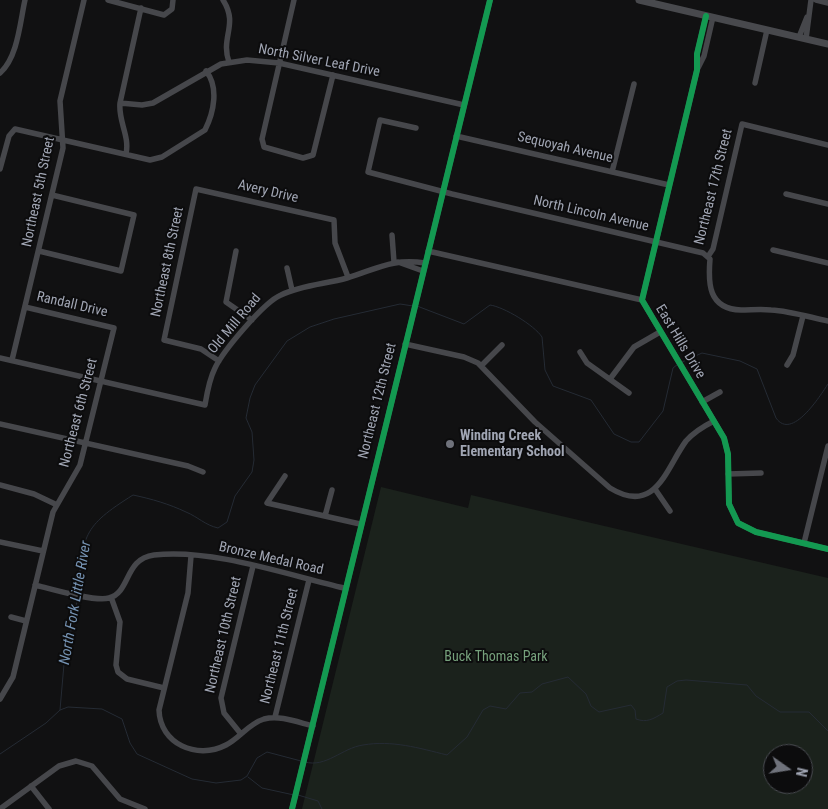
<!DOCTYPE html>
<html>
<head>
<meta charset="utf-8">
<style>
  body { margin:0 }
  #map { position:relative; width:828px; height:809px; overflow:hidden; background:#111112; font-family:"Roboto Condensed",sans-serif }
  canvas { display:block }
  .north { position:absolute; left:763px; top:744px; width:50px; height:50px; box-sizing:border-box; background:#0c0c0d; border:1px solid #484a50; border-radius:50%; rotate:103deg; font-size:14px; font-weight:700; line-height:20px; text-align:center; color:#a1a6b4 }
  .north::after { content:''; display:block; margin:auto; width:18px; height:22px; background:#6f727b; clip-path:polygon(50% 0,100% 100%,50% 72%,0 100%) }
</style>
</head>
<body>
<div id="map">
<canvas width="828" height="809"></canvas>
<div class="north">N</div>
</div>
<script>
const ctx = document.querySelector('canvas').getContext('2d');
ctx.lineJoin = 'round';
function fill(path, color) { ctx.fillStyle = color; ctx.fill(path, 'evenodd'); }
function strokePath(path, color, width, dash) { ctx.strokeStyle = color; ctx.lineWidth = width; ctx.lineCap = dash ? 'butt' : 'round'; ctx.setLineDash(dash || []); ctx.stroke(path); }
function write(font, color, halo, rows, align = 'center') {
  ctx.font = font + ' "Roboto Condensed",sans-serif'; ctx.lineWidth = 4; ctx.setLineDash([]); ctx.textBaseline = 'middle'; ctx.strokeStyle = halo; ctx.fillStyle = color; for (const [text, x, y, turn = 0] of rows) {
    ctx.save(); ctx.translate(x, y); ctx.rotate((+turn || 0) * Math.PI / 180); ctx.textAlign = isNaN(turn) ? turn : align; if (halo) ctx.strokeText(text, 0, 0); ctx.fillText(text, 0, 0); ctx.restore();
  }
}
const green = new Path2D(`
  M381,487L468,508L471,495L828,578V809H302ZM773,754H803V784H773Z`);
const stream = new Path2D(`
  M417,306L464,324L490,305C504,307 534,325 542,337L545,370L553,386L591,400L614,434L631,442H639L663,411L673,368L678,364
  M682,362L702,353L740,361L757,369L776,418C792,441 820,396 828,384
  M78,593C83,535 82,527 133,495C152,499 169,504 186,512C198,517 205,525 218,528L227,522L235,496L252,472L254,460L252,432L246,418L250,398L255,385L287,341L310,327L334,319L400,304L413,306
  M60,710L64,664L78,597
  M0,754L46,723L60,710L68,707L102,709L122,719L130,743L137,754L192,779L216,783L241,780L247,776L257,758L267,752L301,761
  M305,762C326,768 342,748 363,745C392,740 419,748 447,755L467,737L483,710L490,706L506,709L520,693L532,692L542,684L568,677L586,694L591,706L599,712L631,705L635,710L636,719C647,723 653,719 663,713L667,687L677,681L686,680L747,685L756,696L780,712H809L828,731
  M248,777L262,788L294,795
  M298,795L318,801L322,809`);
const minor = new Path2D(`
  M108,0L164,15L172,9L173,0
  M223,0C239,25 220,37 229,62
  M294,0L262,139L264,147L303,158L313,155L333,75
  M816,0L828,3
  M706,16L697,54V70L642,300L724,438L728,454L729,504L738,523L756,532L828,549
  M799,37L807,17
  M806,39L811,0
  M698,68L704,56L713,17
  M0,73C18,57 20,22 25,0
  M755,83L767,30
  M120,103L142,105L153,103L221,64L247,60L279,63L464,105
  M416,128L380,120L368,172L452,194L703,253L710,259C708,283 708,309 741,310C751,310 761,309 771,310C790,311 809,317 828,321
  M456,136L669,185
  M126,154C130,136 118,121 120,103L141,8
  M0,169L9,136L15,129L150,160L162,157L205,130C214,112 219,87 206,71
  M612,172L634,84
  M786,194L828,204
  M392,235L394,262
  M773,250L828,263
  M39,251L121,271L134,215L52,195
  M236,251L226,302L252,320
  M428,251L642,300
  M709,255L713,249L742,124L828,145
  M398,262L423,271
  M287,268L292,290
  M405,344L464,357L478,363L535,422L610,488C656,516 666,468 686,441C694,432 704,426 714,421
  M580,352L587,363L629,393
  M0,358L205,405C207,393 209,380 215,368C223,351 264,302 281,295C302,285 326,284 347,278C377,269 392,258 425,263
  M12,360L63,148L60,101L84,0
  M219,361L201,349L164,340L196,189L334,220L335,243L348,277
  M787,365L793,355L803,316
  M481,366L502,345
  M610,379L634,347L660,332
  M702,402L720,392
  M0,424L188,466L203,472
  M728,474L761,473
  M285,476L267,503L360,524
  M0,485L34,494L55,504
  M655,489L670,511
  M325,516L332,490
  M0,542L43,551
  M804,543L828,446
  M191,556L188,593L159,710C160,744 197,760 226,745C240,738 248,724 264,719C280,715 297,722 313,726
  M35,585C51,589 94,602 109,598C131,592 124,559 154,555C211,548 288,575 344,588
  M111,597L120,622L116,665L118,672L127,679L164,688
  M11,617L26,621
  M0,699L13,677L53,512L80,465L114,328L25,307
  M275,717L309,580
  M241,734L224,713L221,698L253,566
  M31,786L49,809
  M0,809L59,766L76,761L92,766L120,799L145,809
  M292,809L490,0`);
const major = new Path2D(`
  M639,0L828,44`);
const cycleway = new Path2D(`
  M706,16L697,54V70L642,300L724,438L728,454L729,504L738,523L756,532L828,549
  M292,809L490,0`);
const markers = [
  [450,444,5,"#6f727b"]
];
const streetNames = [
  ["North Silver Leaf Drive",319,61,11],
  ["Sequoyah Avenue",565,148,13],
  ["Northeast 17th Street",714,187,-76],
  ["Northeast 5th Street",39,192,-78],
  ["Avery Drive",268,192,13],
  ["North Lincoln Avenue",591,214,13],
  ["Northeast 8th Street",168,262,-78],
  ["Randall Drive",72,305,13],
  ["Old Mill Road",235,324,-50],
  ["East Hills Drive",680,342,59],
  ["Northeast 12th Street",378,401,-76],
  ["Northeast 6th Street",79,413,-75],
  ["Bronze Medal Road",271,559,13],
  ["Northeast 10th Street",224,635,-77],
  ["Northeast 11th Street",280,646,-76]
];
const poiNames = [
  ["Winding Creek",460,436],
  ["Elementary School",460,452]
];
const parkNames = [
  ["Buck Thomas Park",496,657]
];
const waterNames = [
  ["North Fork Little River",76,603,-80]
];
fill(green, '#1b221c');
strokePath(stream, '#252b34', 1);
strokePath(minor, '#46474b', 5.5);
strokePath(major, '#48494d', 7);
strokePath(cycleway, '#139951', 6);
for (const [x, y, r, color] of markers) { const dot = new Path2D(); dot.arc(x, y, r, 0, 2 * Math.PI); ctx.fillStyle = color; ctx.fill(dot); strokePath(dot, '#0c0c0d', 2); }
write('14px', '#a1a6b4', '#0c0c0d', streetNames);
write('bold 14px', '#a1a6b4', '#0c0c0d', poiNames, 'left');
write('14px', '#76a17c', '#0c0c0d', parkNames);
write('italic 15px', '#7592b2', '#0c0c0d', waterNames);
</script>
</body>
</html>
